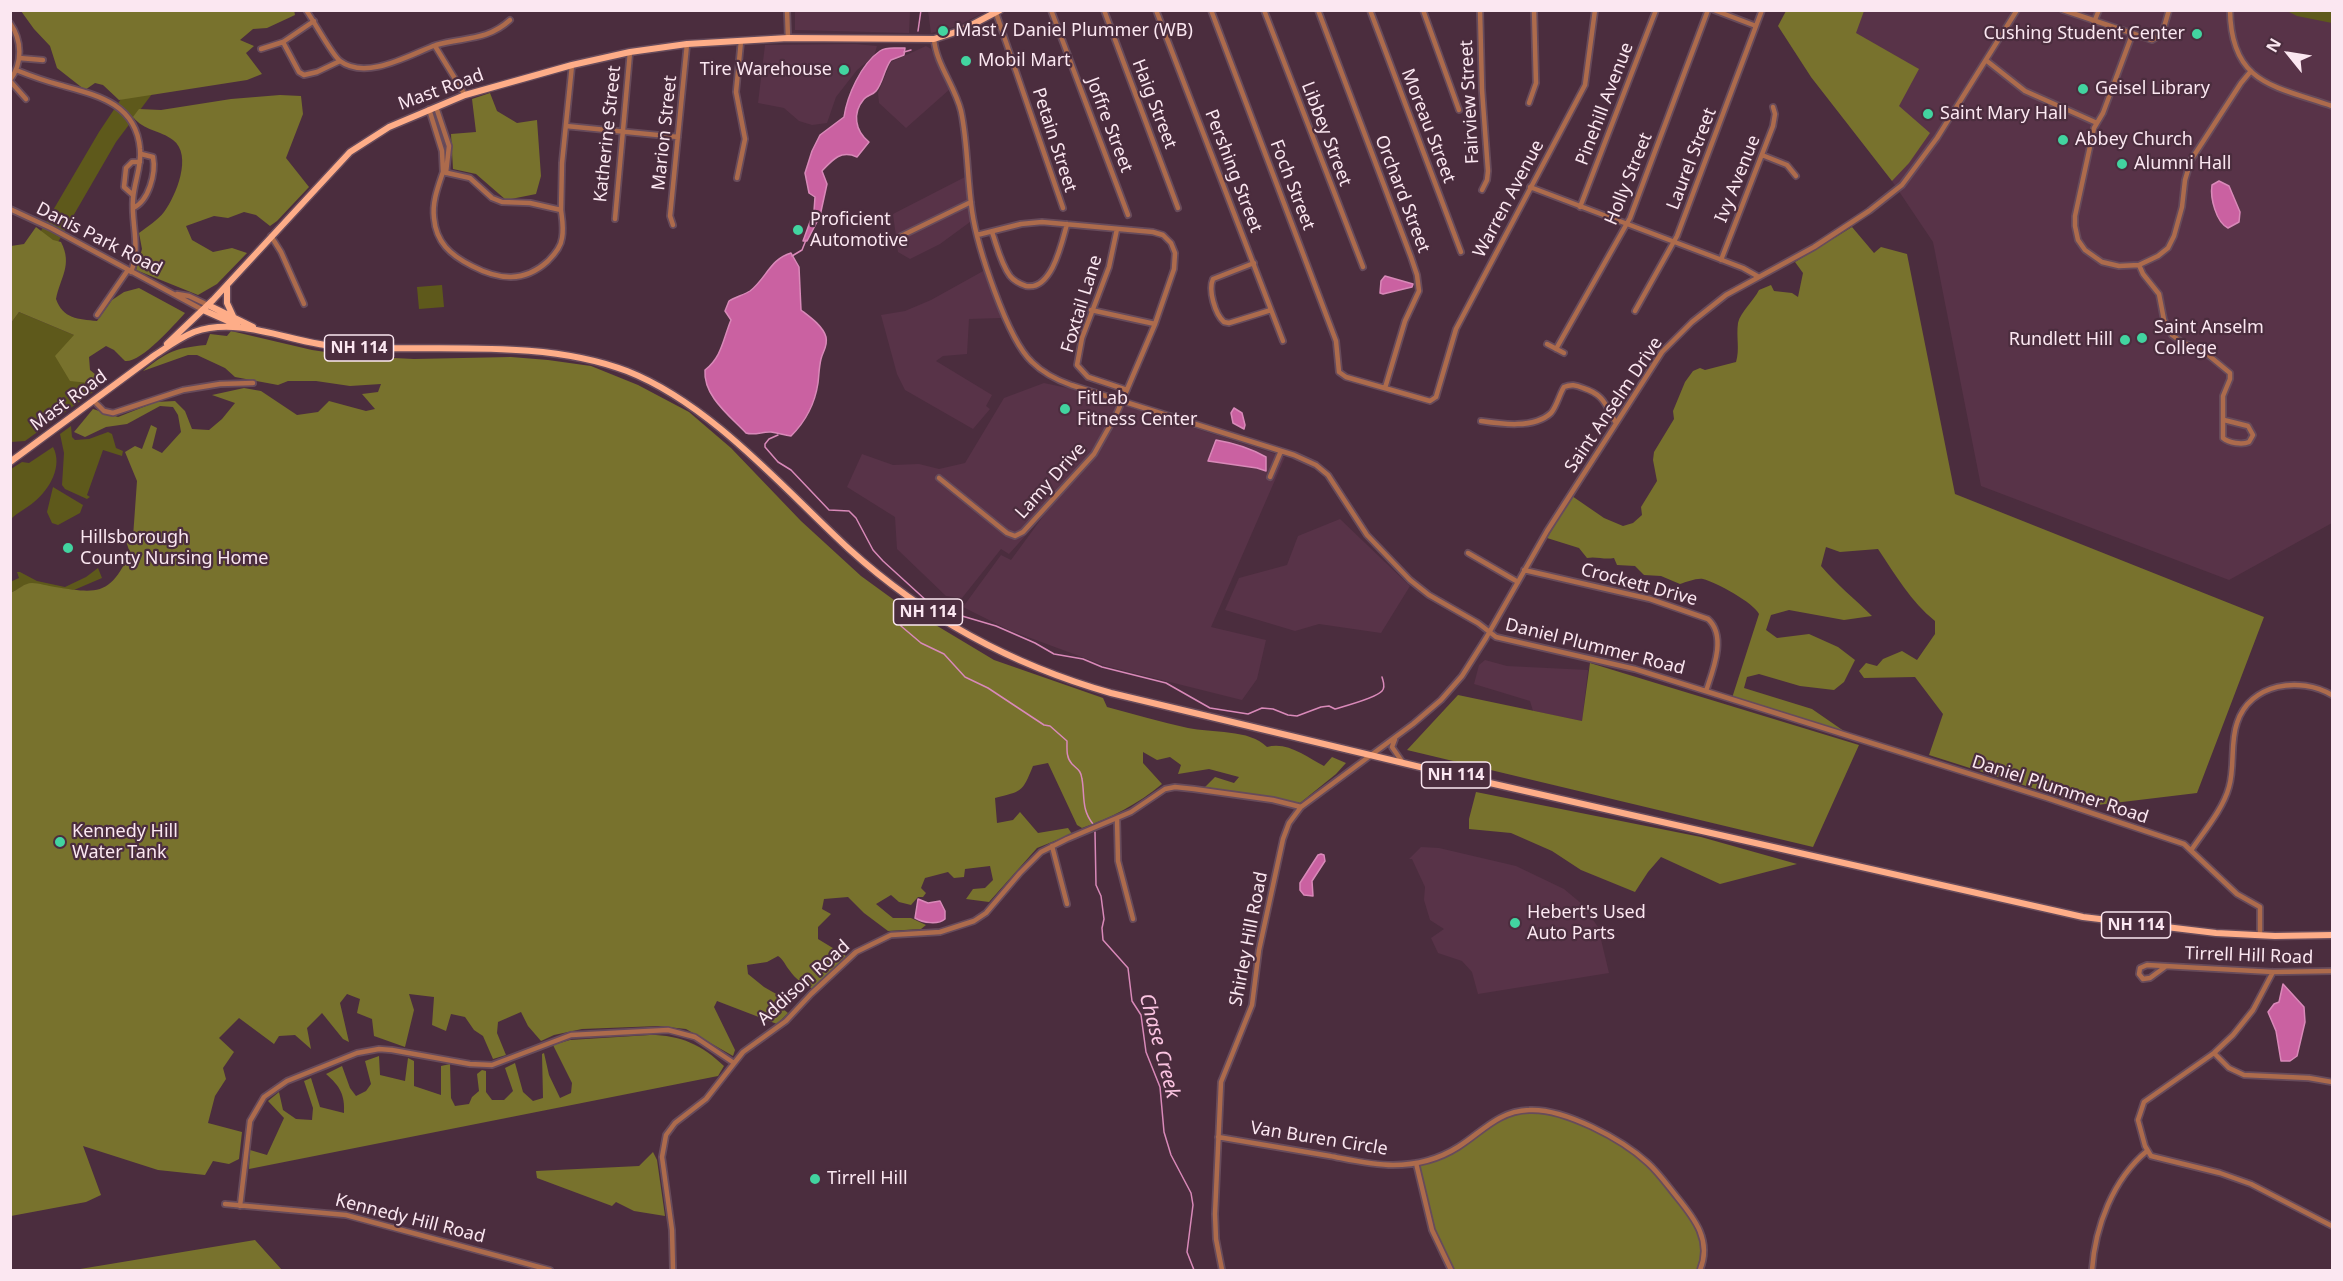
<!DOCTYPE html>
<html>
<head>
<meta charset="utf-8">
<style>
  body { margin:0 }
  #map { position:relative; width:2343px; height:1281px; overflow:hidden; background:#4b2d3e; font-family:"Noto Sans",sans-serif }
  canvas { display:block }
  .frame { position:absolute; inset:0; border:12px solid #fbe7f1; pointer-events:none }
  .north { position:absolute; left:2259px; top:24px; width:60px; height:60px; -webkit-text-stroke:4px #4b2d3e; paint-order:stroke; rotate:300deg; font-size:16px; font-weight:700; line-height:24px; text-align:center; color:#fbe7f1 }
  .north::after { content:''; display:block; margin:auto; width:21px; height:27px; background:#fbe7f1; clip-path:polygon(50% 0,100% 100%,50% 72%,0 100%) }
</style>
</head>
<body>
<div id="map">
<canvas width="2343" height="1281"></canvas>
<div class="frame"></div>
<div class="north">N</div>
</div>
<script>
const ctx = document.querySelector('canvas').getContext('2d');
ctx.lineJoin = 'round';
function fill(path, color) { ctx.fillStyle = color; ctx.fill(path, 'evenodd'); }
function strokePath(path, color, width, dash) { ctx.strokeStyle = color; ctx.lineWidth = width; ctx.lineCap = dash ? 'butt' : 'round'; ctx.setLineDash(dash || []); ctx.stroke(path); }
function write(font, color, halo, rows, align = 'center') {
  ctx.font = font + ' "Noto Sans",sans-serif'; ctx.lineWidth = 4.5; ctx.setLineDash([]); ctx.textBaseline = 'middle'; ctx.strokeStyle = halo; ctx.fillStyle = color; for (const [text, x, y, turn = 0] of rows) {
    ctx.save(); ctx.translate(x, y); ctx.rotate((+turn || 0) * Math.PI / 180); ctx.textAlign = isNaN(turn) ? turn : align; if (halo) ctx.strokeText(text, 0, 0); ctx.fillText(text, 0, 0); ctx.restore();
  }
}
const built = new Path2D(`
  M795,11H910L909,33L795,30Z
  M928,11V10L987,11L957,26L931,33Z
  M1857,11H2332V523L2229,580L1981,486L1933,242L1892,181L1811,77Z
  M855,44L877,46L874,56L857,70L836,97L827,123L812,125L799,121L784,108L758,103L765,45Z
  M926,46L931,49L950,89L906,128L879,103L878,93L891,62Z
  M965,177L970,212V222L940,244L910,259L898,252L893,214Z
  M985,270L1001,318L969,319L967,354L943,356L936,361L992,395L986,406L990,409L973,429L905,390L897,374L881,315L905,311L931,300Z
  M1044,383L1072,389L1285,457L1211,627L1266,640L1257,679L1242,700L1106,666L1009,630L963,607L1001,555L1011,560L1044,515L1009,554L1001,549L962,598L946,596L897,549L895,517L847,487L862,454L893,465L919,464L939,469L965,463L1004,398Z
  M1340,519L1410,586L1381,633L1319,624L1295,631L1225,610L1239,578L1287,565L1298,536Z
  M1485,660L1507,666L1588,670L1582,721L1533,711L1530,701L1474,684L1479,665Z
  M1421,847L1439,848L1516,866L1564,889L1582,904L1598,927L1609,973L1478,994L1472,972L1462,961L1438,953L1431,938L1444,929L1430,920L1424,900L1425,887L1412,859H1409Z`);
const green = new Path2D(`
  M2287,11H2332V23L2297,16Z
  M152,94L116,142L43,268L25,258L99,132L123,96Z
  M442,285L444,307L419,309L417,287Z
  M19,312L74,335L89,383L97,389L25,441L11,442V323Z
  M71,426L72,437L75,440L89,439L108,432L112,434L116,448L123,451L122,456L103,450L87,495L90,497L87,499L65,489L62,485L64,453L60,434Z
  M53,447C63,466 50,489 34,502C27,508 18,512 11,519V469L22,462L29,463Z
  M53,487L83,505L80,513L58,525L52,523L47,512Z
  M98,568L102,578L74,590L25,585L11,593L10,582L19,578L17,572H20L37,581L65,587L86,577Z`);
const forest = new Path2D(`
  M294,10L295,15L267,28L253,29L240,40L254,46L246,53L262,74L247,80L119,100L103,85L95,83L85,90L57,68L50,46L34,29L21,11Z
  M1786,11H1864L1856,33L1919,69L1899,106L1930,133L1909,163L1892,181L1811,77L1778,26Z
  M490,93L497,111L517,123L537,120L541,176L536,194L506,200L476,174L453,169L451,134L476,132L472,99Z
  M280,95L301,96L303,114L286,158L309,187L277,221L270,226L256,215L244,212L228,218L214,216L186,226L192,240L213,252L232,248L247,253L217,284L198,295L136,270L142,249L139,233C147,227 158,220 164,212C176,196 193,155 173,140C160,130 144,131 133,117L139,109L161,110L231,99Z
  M36,227L53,240L61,242C73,265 60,278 56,299C63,319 78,319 97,321L112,300L124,292L139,288L185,313C173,326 141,363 125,361L114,350L106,346L89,357L90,370L102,380L97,389L89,383L70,381L55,356L74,335L19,312L11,323V246L24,244Z
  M1852,227L1874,253L1881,247L1907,254L1955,494L2264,617L2197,793L2089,806L1929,755L1943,714L1915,677L1864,678L1859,671L1866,663L1877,666L1883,659L1902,651L1917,660L1935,634V621C1911,602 1895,574 1878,549L1840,552L1826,547L1821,566C1836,584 1855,599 1872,616L1844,620L1789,610L1771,615L1766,630L1777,638L1809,634L1838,647L1855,660L1844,682L1834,690L1800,686L1759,674L1747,677L1744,688L1812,709L1854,738L1732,698L1759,614C1754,603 1716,582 1703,579C1696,578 1687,582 1680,584L1661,576L1644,575L1635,566L1617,565L1614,558C1604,560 1596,556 1587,558L1579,548L1547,538L1572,496L1604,518L1623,526L1633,523L1642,515L1641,507L1657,481L1653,460L1654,452L1674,419L1673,411L1685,382L1693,371L1700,368L1705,370L1736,362C1740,349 1736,337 1738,323C1740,313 1754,300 1759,290L1771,285L1774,291L1792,293L1798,297L1803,273L1795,262Z
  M231,331L312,350L353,356L414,359L511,357L548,360L591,366L638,385L689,412L731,448L801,521L861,576L894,600L994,660L1103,698L1107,707C1134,714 1161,722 1188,728C1211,733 1250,729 1267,747C1287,741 1307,757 1324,766L1332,757L1346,763L1336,774L1300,803L1205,787L1215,777L1234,783L1239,777L1209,769L1178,774L1181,765L1170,757L1157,760L1143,752V763L1162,784C1138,804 1111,818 1082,828L1077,825L1048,763L1033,766C1022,793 1022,791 995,798L997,823L1013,820L1020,812L1038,833L1068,828L1072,834L1037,848L989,902L966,899L973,889L985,888L993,880L990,866L965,869L964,877L954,878L948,872L925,878L921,888L926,893L923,897H918L911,905L899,902L891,895L876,904L893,918H911L926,925L921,929L888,931L864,913L848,897L824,899L822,909L831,914L818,927V939L846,956L813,989C804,984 795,979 790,971C785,965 784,960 778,956L767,962L747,965L748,974L764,987L778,995L777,1004L788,1013L777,1024L717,1001L714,1007L735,1050L733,1056L686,1029L658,1026L582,1029L554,1035L541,1041L528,1026L521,1012L498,1022L497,1033L506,1055L493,1059L483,1036L474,1030L465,1017L451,1014L446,1031L432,1025L434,997L409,994L414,1010L405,1047L374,1036L372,1019L357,1013L360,999L347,994L340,1003L349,1042L343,1039L322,1013L307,1028L311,1049L295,1035L279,1036L274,1044L239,1018L219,1038L234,1052L223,1068L226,1079L215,1096L208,1123L242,1132L239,1159L229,1164L213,1161L205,1175L158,1170L83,1146L101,1195L86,1202L11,1216L10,593C18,590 24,583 32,583C39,583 48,586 55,587C99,594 110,595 130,553L126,541L133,537L137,481L125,452L135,446L142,449L151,425L157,428L152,448L162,453L181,432L178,415L173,407L160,406L127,424L106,427L85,437L74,432L93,409L118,417L156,402L175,401L185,411L192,429L209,430L222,419L235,403L212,395L244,388L261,391L297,415L318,412L329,401L366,411L375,409L362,394L378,392L381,384L350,386L316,381H288L278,385L235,377L225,368L197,355H188L143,371C167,352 174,348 206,345L210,334L227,336Z
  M1590,663L1859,745L1813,847L1407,750L1458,695L1582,721Z
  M1476,792L1701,837L1797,864L1720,884L1661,857L1648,872L1635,892L1581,870L1552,851L1511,833L1469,829V819Z
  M650,1035C681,1035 702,1045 724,1066L718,1076L249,1169L250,1150L267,1155L284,1118L268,1101L279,1092L283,1110L296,1119L312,1120L313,1108L304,1081L311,1078L320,1107L344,1113C345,1095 340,1086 326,1074L342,1066L350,1088L356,1096L366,1091L371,1084L365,1061L379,1056L380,1075L405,1081L408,1058L414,1061V1086L441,1095V1066L450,1064L451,1098L455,1106L469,1104L472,1097L479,1091L477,1074L482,1070L486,1071V1092L492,1100H504L513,1091L505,1068L515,1063L523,1092L533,1101L543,1098L542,1054L544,1053L549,1075L560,1098L571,1093L572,1083L553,1045L570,1040Z
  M1531,1110L1572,1119L1615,1140L1648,1163L1688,1210L1704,1244L1699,1270H1451L1437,1245L1416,1163L1456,1148L1499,1117Z
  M653,1152L657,1160L665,1216L634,1211L616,1202L612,1206L537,1178L536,1171L639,1166Z
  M255,1240L282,1270H74Z`);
const water = new Path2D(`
  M894,48H905L904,55L891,60C884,69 883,83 876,91C873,95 867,95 864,99C852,113 855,131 869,142L857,157C841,150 833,159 822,171L827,184L820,216L807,241H803L814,211L815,197L809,193L805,173L812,151L820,135L844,117C847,96 861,64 880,51C883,49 889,48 894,48Z
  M2219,181L2229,186L2240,212L2239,222L2228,228C2216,222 2210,198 2212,185Z
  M791,253L799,267L801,310C810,317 823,326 826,337C828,346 823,351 821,359C819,367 819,375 818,383C815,403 805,422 791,436C784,435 778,433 771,432C763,431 755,436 746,433C730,416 703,396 705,370C722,357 723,339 731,320L725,311L729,301C735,297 744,295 750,291C766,279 770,259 791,253Z
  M1385,276L1413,284L1412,287L1383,294L1380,293L1381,281Z
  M1234,408L1242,413L1245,425L1244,429L1233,423L1231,413Z
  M1216,440C1234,443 1250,448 1266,457V471L1257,468L1208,461Z
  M1321,854L1324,855L1325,861L1312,881L1313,896L1304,895L1300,890V883L1318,855Z
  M918,899L928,903L940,901L945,911V919C938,925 923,923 915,918Z
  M2283,984L2304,1007L2305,1022L2297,1056L2290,1061H2281L2276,1031L2268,1012L2274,1004L2279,1002Z`);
const stream = new Path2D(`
  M918,31L921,10
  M904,52L911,50
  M792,256L802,250L806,240
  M778,435L769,439L765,444V447L778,462L791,470L829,510L849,511L856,518L873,550L883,561L928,602L945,611L996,626L1035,643L1054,654L1083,659L1102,667L1166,683L1210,708L1248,714L1262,708L1273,709L1288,715L1297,716L1321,707L1329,706L1335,709C1345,706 1376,698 1382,691C1386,687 1383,681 1382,677
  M900,603L898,618L901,626L921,643L944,654L965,677L988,688L1044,725L1050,726L1067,741C1067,749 1066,758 1072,764C1077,769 1081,770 1082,779C1085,796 1081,809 1093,824
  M1095,832L1096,885L1101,896L1104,919L1102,928L1103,940L1128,968L1132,1001L1141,1015L1146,1052L1160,1087L1164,1132L1171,1155L1191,1193L1193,1205L1187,1252L1194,1270`);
const minor = new Path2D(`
  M306,10C314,21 332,55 340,61C367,81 411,54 436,45C464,37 487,41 510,20
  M787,10L788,38
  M1051,10L1128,215
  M1104,10L1178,208
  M1156,10L1283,341
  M1211,10L1336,341L1339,372L1346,377L1430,401L1436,397L1456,329L1585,85L1595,10
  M1264,10L1363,267
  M1318,10L1411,257L1417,275L1419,291L1405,321L1385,388
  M1370,10L1461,252
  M1423,10L1459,110
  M1480,10L1482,90L1488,171L1487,180L1482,190
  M1714,10L1756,26
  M2063,10L2152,40L2162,34L2169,10
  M2230,10C2231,84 2274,86 2332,106
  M996,13L1063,208
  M2094,22L2099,10
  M10,23C22,40 23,63 10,80
  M2132,35L2103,113L2094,128L2075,216V226L2078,240L2085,250L2102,262L2119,266L2139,265L2158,256L2168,248L2174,236L2182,207L2185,180L2191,160L2241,83L2251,71
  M934,39C936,64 955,86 961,111C968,144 967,178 972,211C977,246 1007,339 1032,362C1043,373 1057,380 1071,385L1294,455L1316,465L1328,475L1367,535L1410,580L1429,595L1478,623L1496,637L1635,669L2047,798L2184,844L2237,894L2260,907V935
  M283,42L299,72L304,75L317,72L340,61
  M435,46L465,95
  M261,49L283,42L314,21
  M19,58L43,60
  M1987,61L2025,91L2097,123
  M16,70C31,76 45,81 60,85C96,95 136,103 140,149C142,166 134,182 133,199C131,224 141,247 131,272
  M10,81L26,99
  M1529,103L1536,83L1534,10
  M436,107L449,146L446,173
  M429,109L442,151L443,172
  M566,126L678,137
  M1762,155L1787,165L1796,176
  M443,172L470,178L492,198L502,202L530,203L561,210C562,219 564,228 562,238C561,247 555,254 548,261C524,283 499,280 472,266C450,255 436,242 434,218C432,202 438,187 443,172Z
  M737,178L745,139L736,92L741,41
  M1530,187L1743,268L1759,277
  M133,195L124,187L126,168L132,162H140
  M1580,207L1656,10
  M133,208C149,201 156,173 153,157L141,154
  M10,209L51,228L203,310
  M561,210L562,163L572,65
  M615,219L630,52
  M673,225L670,216L671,206L687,44
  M1117,229L1109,267L1082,338L1077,365L1088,377L1127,390
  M992,232C997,246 1001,264 1010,276C1014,281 1020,284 1026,286C1052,291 1062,242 1067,224
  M271,236L281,252L304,304
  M901,236L971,202
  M1721,260L1773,126L1775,114L1773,107
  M1254,263L1213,279C1208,290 1215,314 1224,322L1229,323L1271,310
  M2139,265L2143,274L2159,294L2164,320L2172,335L2183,343L2201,349L2230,373V379L2223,396V438C2229,443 2242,445 2249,442L2253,435L2248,426L2224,420
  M177,294L189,296L208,305
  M1091,310L1155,324
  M1635,311L1677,236L1762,10
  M97,315L128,270
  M1547,344L1564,353
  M1556,349L1630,218L1708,10
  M94,401L104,411L113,413L183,390L220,384L253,383
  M1481,421C1501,424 1534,429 1551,413C1557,406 1559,395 1564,387C1571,384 1576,385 1583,388C1605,395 1605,405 1616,423
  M1270,477L1281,451
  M939,478L1007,533L1015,536L1023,532L1094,454L1117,413L1155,324L1174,269L1175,253L1171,243L1163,235L1153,232L1042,222L1021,224L977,235
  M1468,553L1518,582
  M1524,570L1650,599L1708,619C1727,636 1713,670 1706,691
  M1395,739L1392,747L1403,763
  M1117,818L1118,861L1133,919
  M1052,846L1067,904
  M2192,849C2205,830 2223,809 2229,787C2235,766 2230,743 2237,723C2250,683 2300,676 2332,695
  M2165,967L2150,978L2143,979L2139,974L2140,968L2147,965L2273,972L2332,971
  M2273,972L2253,1010L2233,1035L2214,1053L2144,1102L2138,1120L2145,1146L2151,1156L2220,1173L2251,1184L2332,1226
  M2214,1053L2229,1068L2244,1075L2309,1078L2332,1082
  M1218,1137C1255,1143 1293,1150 1330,1156C1351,1160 1372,1165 1393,1165C1415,1165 1439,1159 1458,1147C1482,1132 1498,1111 1529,1110C1564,1108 1622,1139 1648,1163C1659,1173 1668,1186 1677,1197C1695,1219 1712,1241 1700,1270
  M1416,1163L1432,1230L1451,1270
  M225,1204L346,1215L550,1270
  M240,1206L250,1121L264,1097L287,1081L357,1053L379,1049L392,1050L470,1064L492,1065L571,1035L668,1030L695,1037L734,1063
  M673,1270L672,1230L662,1157L666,1135L675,1123L706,1099L743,1052L786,1021L811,994L856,952L891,935L940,932L974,921L986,913L1020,873L1041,852L1067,839L1131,812L1165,789L1175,787L1194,789L1273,800L1301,807
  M1222,1270L1216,1239L1215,1214L1221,1082L1252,1005L1259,950L1283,839L1289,823L1301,807L1413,724L1441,700L1462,676L1486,638L1547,531L1662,352L1692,322L1726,295L1814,247L1869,211L1902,185L1937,138L2017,10
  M2092,1270C2095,1227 2113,1179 2147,1151`);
const major = new Path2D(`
  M227,286V303L233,316
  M208,305L253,327
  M203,310L237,325
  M167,344L213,300L350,152L389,127L465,95L572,65L630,52L687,44L788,38L934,39L962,30L1000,10
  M152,357C166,348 179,338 194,332C242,315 294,345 343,347C434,352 541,338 627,371C711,404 783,488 849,549C925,618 1012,665 1111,693L1441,772L2083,917L2216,933L2275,936L2332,935
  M10,462L155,355`);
const markers = [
  [943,31,6,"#42d4a0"],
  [2197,34,6,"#42d4a0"],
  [966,61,6,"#42d4a0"],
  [844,70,6,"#42d4a0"],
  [2083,89,6,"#42d4a0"],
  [1928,114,6,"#42d4a0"],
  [2063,140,6,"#42d4a0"],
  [2122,164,6,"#42d4a0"],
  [798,230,6,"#42d4a0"],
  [2142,338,6,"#42d4a0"],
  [2125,340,6,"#42d4a0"],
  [1065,409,6,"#42d4a0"],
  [68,548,6,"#42d4a0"],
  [60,842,6,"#42d4a0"],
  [1515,923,6,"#42d4a0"],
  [815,1179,6,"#42d4a0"]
];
const shields = [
  [359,348,69],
  [928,612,69],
  [1456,775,69],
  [2136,925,69]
];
const shieldNames = [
  ["NH 114",359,348],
  ["NH 114",928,612],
  ["NH 114",1456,775],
  ["NH 114",2136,925]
];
const poiNames = [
  ["Mast / Daniel Plummer (WB)",955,31],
  ["Cushing Student Center",2185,34,"right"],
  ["Mobil Mart",978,61],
  ["Tire Warehouse",832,70,"right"],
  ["Geisel Library",2095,89],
  ["Saint Mary Hall",1940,114],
  ["Abbey Church",2075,140],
  ["Alumni Hall",2134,164],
  ["Proficient",810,220],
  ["Automotive",810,241],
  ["Saint Anselm",2154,328],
  ["College",2154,349],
  ["Rundlett Hill",2113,340,"right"],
  ["FitLab",1077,399],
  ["Fitness Center",1077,420],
  ["Hillsborough",80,538],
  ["County Nursing Home",80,559],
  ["Kennedy Hill",72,832],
  ["Water Tank",72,853],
  ["Hebert's Used",1527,913],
  ["Auto Parts",1527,934],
  ["Tirrell Hill",827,1179]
];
const streetNames = [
  ["Mast Road",441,90,-20],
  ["Fairview Street",1470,102,-93],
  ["Haig Street",1154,104,69],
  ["Pinehill Avenue",1605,104,-69],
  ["Joffre Street",1109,125,69],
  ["Moreau Street",1428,126,69],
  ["Marion Street",665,133,-84],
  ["Katherine Street",608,134,-84],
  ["Libbey Street",1326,134,69],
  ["Petain Street",1054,140,72],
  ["Laurel Street",1692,159,-69],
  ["Pershing Street",1233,171,69],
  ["Holly Street",1629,179,-68],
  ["Ivy Avenue",1738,179,-68],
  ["Foch Street",1292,185,69],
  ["Orchard Street",1402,194,69],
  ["Warren Avenue",1509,199,-62],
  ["Danis Park Road",99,239,27],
  ["Foxtail Lane",1082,304,-73],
  ["Mast Road",69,401,-36],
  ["Saint Anselm Drive",1614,405,-56],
  ["Lamy Drive",1051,481,-48],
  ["Crockett Drive",1639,585,15],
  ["Daniel Plummer Road",1595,647,14],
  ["Daniel Plummer Road",2060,790,18],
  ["Shirley Hill Road",1249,939,-79],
  ["Tirrell Hill Road",2249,956,2],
  ["Addison Road",804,983,-42],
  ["Van Buren Circle",1319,1139,9],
  ["Kennedy Hill Road",410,1219,14]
];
const waterNames = [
  ["Chase Creek",1159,1046,75]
];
fill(built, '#583348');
fill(green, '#5e591b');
fill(forest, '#78722d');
fill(water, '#ca61a1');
strokePath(water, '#d989b9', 1.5);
strokePath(stream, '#d989b9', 1.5);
strokePath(minor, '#674b5b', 8);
strokePath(major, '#674b5b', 9);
strokePath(minor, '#ad6b4c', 4.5);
strokePath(major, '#fead88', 6);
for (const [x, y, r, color] of markers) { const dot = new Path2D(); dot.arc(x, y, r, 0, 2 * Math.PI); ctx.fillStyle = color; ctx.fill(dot); strokePath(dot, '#4b2d3e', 2); }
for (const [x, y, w] of shields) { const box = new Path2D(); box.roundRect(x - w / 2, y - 13, w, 26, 4.5); ctx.fillStyle = '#4b2d3e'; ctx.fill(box); strokePath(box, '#fbe7f1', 1.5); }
write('bold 16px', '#fbe7f1', null, shieldNames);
write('18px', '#fbe7f1', '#4b2d3e', poiNames, 'left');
write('18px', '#fbe7f1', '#4b2d3e', streetNames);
write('italic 20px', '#fbc4e1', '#4b2d3e', waterNames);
</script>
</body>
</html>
